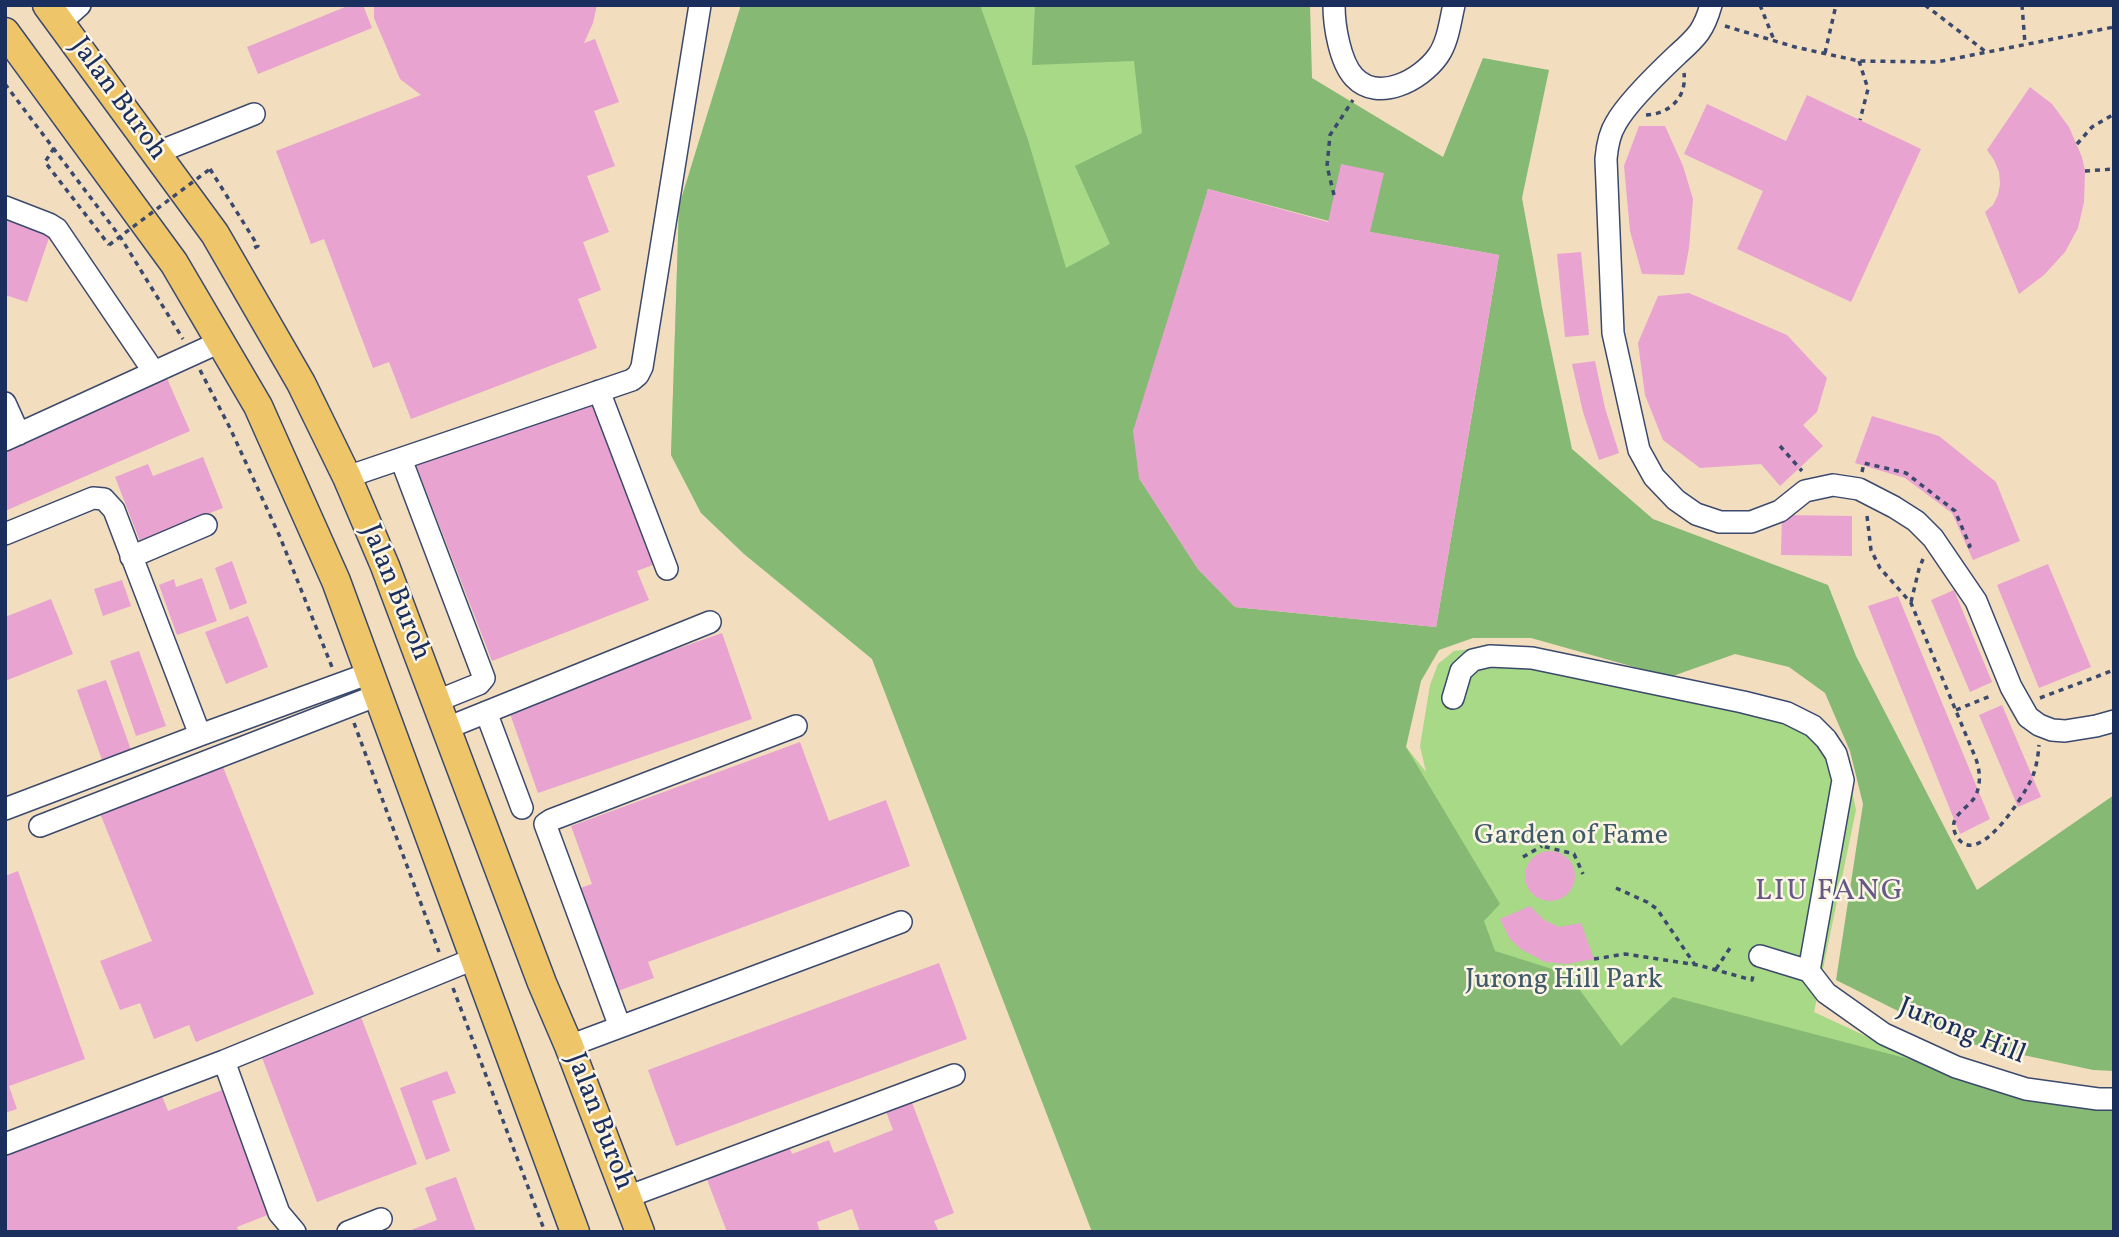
<!DOCTYPE html>
<html>
<head>
<meta charset="utf-8">
<style>
  body { margin:0 }
  #map { position:relative; width:2119px; height:1237px; overflow:hidden; background:#f2ddbf; font-family:Vollkorn,serif }
  canvas { display:block }
  .frame { position:absolute; inset:0; border:7px solid #1b2f5e; pointer-events:none }
</style>
</head>
<body>
<div id="map">
<canvas width="2119" height="1237"></canvas>
<div class="frame"></div>
</div>
<script>
const ctx = document.querySelector('canvas').getContext('2d');
ctx.lineJoin = 'round';
function fill(path, color) { ctx.fillStyle = color; ctx.fill(path, 'evenodd'); }
function strokePath(path, color, width, dash) { ctx.strokeStyle = color; ctx.lineWidth = width; ctx.lineCap = dash ? 'butt' : 'round'; ctx.setLineDash(dash || []); ctx.stroke(path); }
function write(font, color, halo, rows, align = 'center') {
  ctx.font = font + ' Vollkorn,serif'; ctx.lineWidth = 5; ctx.setLineDash([]); ctx.textBaseline = 'middle'; ctx.strokeStyle = halo; ctx.fillStyle = color; for (const [text, x, y, turn = 0] of rows) {
    ctx.save(); ctx.translate(x, y); ctx.rotate((+turn || 0) * Math.PI / 180); ctx.textAlign = isNaN(turn) ? turn : align; if (halo) ctx.strokeText(text, 0, 0); ctx.fillText(text, 0, 0); ctx.restore();
  }
}
const green = new Path2D(`
  M741,5H1159L1121,433L1144,622L1406,747L1426,772L1420,746L1430,685L1438,664L1454,651L1487,647L1674,687L1765,697L1812,718L1845,756L1856,810L1814,1012L1926,1064L2114,1232H1137L916,643L812,558L701,513L671,455L679,206Z`);
const forest = new Path2D(`
  M741,5H980L1028,140L1066,268L1110,244L1075,166L1142,133L1134,61L1032,65L1035,5H1310L1312,78L1443,157L1483,58L1549,70L1522,198L1542,307L1572,449L1653,519L1828,585L1856,656L1977,890L2114,795V1071L2093,1070L1958,1041L1836,980L1863,804L1850,751L1825,693L1789,667L1735,654L1670,677L1531,638H1473L1439,650L1421,681L1406,747L1500,904L1484,921L1495,951L1568,974L1621,1046L1673,997L1981,1078L2114,1108V1232H1092L872,659L744,554L701,513L671,455L679,206ZM1208,189L1370,232L1499,255L1436,627L1235,607L1198,569L1139,478Z`);
const building = new Path2D(`
  M350,5H363L372,28L258,74L247,47Z
  M374,5H597L593,23L584,43L595,39L619,102L594,111L615,166L587,176L609,232L583,242L601,290L578,299L597,348L411,419L389,362L373,368L324,239L311,244L276,151L421,95L400,79L374,18Z
  M2030,87L2052,104L2069,127L2082,157L2085,171L2084,202L2078,228L2065,252L2044,275L2019,294L1985,212L1993,205L1998,195L2000,184L1999,172L1994,160L1987,150Z
  M1807,95L1921,149L1851,302L1737,249L1763,191L1684,154L1707,104L1786,141Z
  M1639,126H1665L1683,166L1693,199L1689,248L1684,275L1642,274L1630,231L1624,166Z
  M1341,164L1384,173L1370,232L1499,255L1436,627L1235,607L1198,569L1139,478L1133,431L1208,189L1328,222Z
  M5,220L50,235L27,302L5,295Z
  M1581,252L1589,335L1565,337L1557,254Z
  M1689,293L1787,335L1827,378L1817,412L1803,425L1823,446L1780,486L1761,464L1700,468L1663,440L1645,395L1638,343L1658,296Z
  M1595,361L1605,408L1619,453L1599,460L1583,412L1572,364Z
  M166,376L190,431L5,511V446Z
  M593,395L658,563L637,571L649,600L492,661L416,465Z
  M1872,416L1939,436L1996,482L2020,541L1973,560L1952,513L1905,478L1855,463Z
  M203,457L223,508L176,526L179,535L143,549L115,477L148,464L153,476Z
  M1782,515L1852,516V556L1781,555Z
  M232,561L247,603L230,610L215,568Z
  M2048,564L2091,667L2039,688L1997,585Z
  M202,578L217,621L177,635L159,585L174,579L176,587Z
  M122,580L131,606L103,616L94,589Z
  M1954,590L1992,682L1970,692L1931,600Z
  M1898,596L1990,819L1960,834L1868,606Z
  M51,599L73,654L5,681V617Z
  M248,616L268,667L226,684L205,632Z
  M722,633L752,719L538,793L508,708Z
  M139,651L166,726L136,736L110,661Z
  M106,680L131,750L102,760L77,690Z
  M2002,705L2041,797L2018,807L1979,715Z
  M800,742L829,821L886,800L910,866L648,962L654,978L615,992L577,889L592,884L571,826Z
  M221,762L314,994L196,1042L189,1025L154,1039L140,1003L120,1010L100,961L152,941L99,811Z
  M1525 876a25 25 0 1 1 50 0a25 25 0 1 1-50 0Z
  M18,871L85,1059L9,1086L17,1109L5,1113V876Z
  M1530,906L1544,920L1559,927L1581,923L1594,959L1567,964L1545,962L1521,949L1510,939L1500,919Z
  M939,963L967,1039L676,1146L648,1070Z
  M361,1017L417,1164L317,1202L261,1055Z
  M447,1071L456,1093L432,1101L450,1151L426,1160L400,1088Z
  M222,1090L270,1214L237,1227L239,1232H5V1151L160,1091L168,1111Z
  M911,1100L954,1213L934,1221L939,1232H860L852,1209L817,1222L820,1232H727L703,1169L786,1138L792,1154L829,1140L834,1153L893,1130L885,1109Z
  M456,1177L476,1232H406L437,1220L425,1188Z`);
const path = new Path2D(`
  M1760,5L1774,40
  M1925,5L1986,52
  M2022,5L2025,44
  M1725,26L1795,47L1859,61L1937,62L2114,27
  M1825,53L1836,5
  M1859,61L1868,89L1860,120
  M5,84L121,238L183,339
  M1646,115C1670,114 1687,97 1684,73
  M2077,144L2092,127L2114,114
  M54,148L45,162L109,245
  M210,169L258,246L252,249
  M2085,171L2114,169
  M1334,195L1327,166L1330,135L1353,100
  M200,370L230,428L280,537L332,667
  M1780,446L1802,471
  M2114,465V471
  M1862,472L1864,463L1906,473L1955,511L1970,546L1964,550
  M1867,516L1871,550L1880,568L1911,603L1976,759C1980,771 1981,783 1976,795C1969,809 1946,816 1956,835C1976,872 2022,798 2030,782C2036,771 2038,757 2039,745
  M1911,602L1919,569L1923,559
  M2040,698L2114,670
  M1956,710L1993,695
  M354,723L439,952
  M1536,830L1542,846L1574,854L1583,874
  M1523,857L1542,846
  M1616,888L1647,902L1657,909L1695,965
  M1594,959L1625,954L1698,965L1752,980L1754,972
  M1716,969L1732,945
  M453,988L545,1232`);
const minor = new Path2D(`
  M1334,5C1334,26 1340,62 1354,77C1378,103 1421,80 1438,56C1448,42 1450,22 1454,5
  M1711,5C1704,30 1697,37 1678,54C1661,70 1627,103 1616,123C1609,134 1607,147 1606,159L1613,333L1639,450L1654,477L1676,500L1696,514L1720,522H1751L1780,511L1805,491L1833,485L1859,489L1894,507L1916,521L1933,538L1976,601L2011,687L2028,717L2039,725L2052,730L2065,731L2096,726L2114,721
  M60,23L80,5
  M156,153L254,114
  M5,207L49,224L57,229L154,372
  M599,391L667,569
  M5,403L19,434
  M5,440L220,342
  M401,459L484,678L479,684L437,701
  M347,477L632,380L638,375L642,367L700,5
  M5,534L93,498L104,499L114,510L200,735
  M131,557L206,525
  M1453,698L1461,671L1473,660L1490,656L1532,658L1743,702L1787,713L1813,726L1826,739L1836,754L1843,780L1809,971
  M486,712L522,808
  M447,728L710,622
  M5,809L200,735L370,673
  M40,826L378,695
  M1760,956L1809,971
  M1809,971L1826,993L1884,1034L1956,1067L2026,1089L2098,1099H2114
  M620,1027L545,824L551,820L796,726
  M569,1046L901,922
  M224,1061L279,1213L295,1232
  M5,1144L224,1061L476,958
  M627,1197L954,1075
  M348,1232L381,1219`);
const major = new Path2D(`
  M47,5L215,234L301,383L347,477L385,566L542,983L569,1046L640,1232
  M5,32L174,263L258,406L336,581L575,1232`);
const pathBridge = new Path2D(`
  M109,245L210,169`);
const streetNames = [
  ["Jalan Buroh",117,100,54],
  ["Jalan Buroh",394,593,68],
  ["Jurong Hill",1961,1033,22],
  ["Jalan Buroh",598,1122,69]
];
const parkNames = [
  ["Garden of Fame",1571,838],
  ["Jurong Hill Park",1564,982]
];
const neighbourhoodNames = [
  ["LIU FANG",1830,893]
];
fill(green, '#a8d987');
fill(forest, '#86b974');
fill(building, '#e8a3d0');
strokePath(minor, '#3b496d', 24);
strokePath(major, '#3b496d', 31);
strokePath(path, '#3b496d', 3.5, [5, 5]);
strokePath(minor, '#fff', 21);
strokePath(major, '#eec569', 28);
strokePath(pathBridge, '#3b496d', 3.5, [5, 5]);
write('28px', '#1b2f5e', '#fcf5e5', streetNames);
write('28px', '#3e5a68', '#fcf5e5', parkNames);
ctx.letterSpacing = '2px';
write('30px', '#635886', '#fcf5e5', neighbourhoodNames);
ctx.letterSpacing = '0px';
</script>
</body>
</html>
